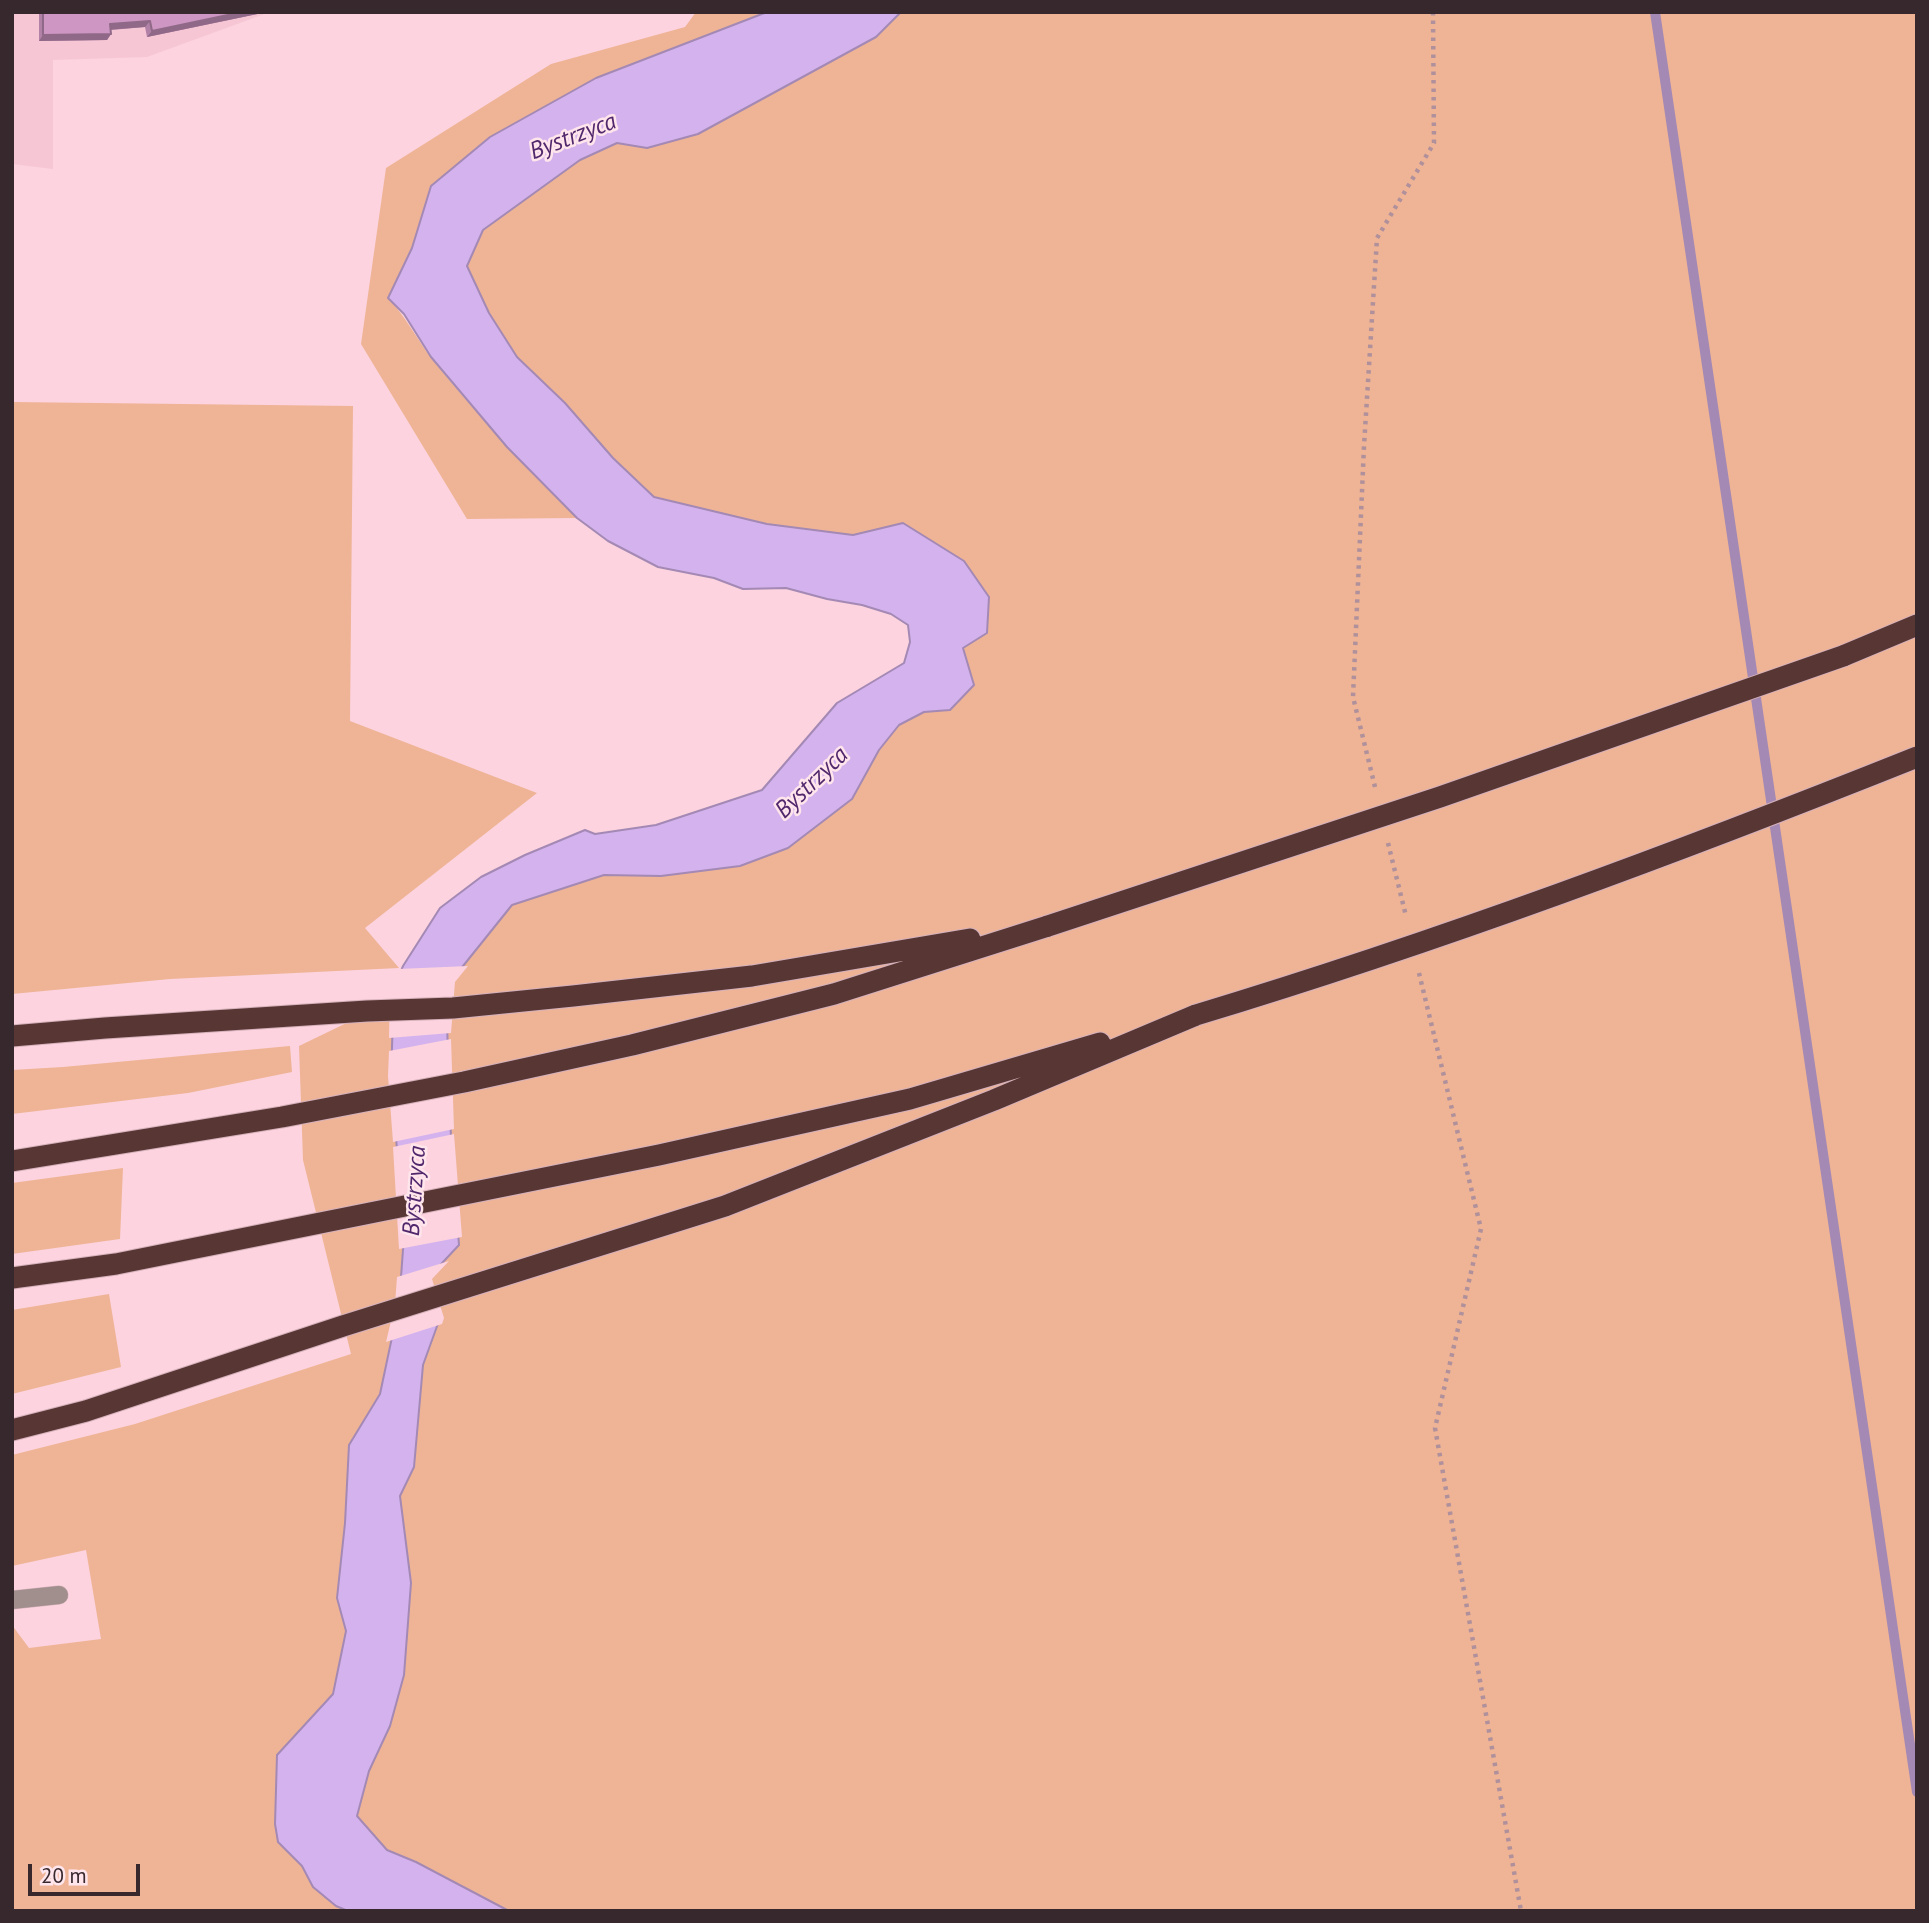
<!DOCTYPE html>
<html>
<head>
<meta charset="utf-8">
<style>
  body { margin:0 }
  #map { position:relative; width:1929px; height:1923px; overflow:hidden; background:#fcd3df; font-family:"PT Sans",sans-serif }
  canvas { display:block }
  .frame { position:absolute; inset:0; border:14px solid #37282d; pointer-events:none }
  .scale { position:absolute; left:28px; top:1864px; width:112px; height:32px; box-sizing:border-box; border:4px solid #37282d; border-top:0; padding-left:9px; font-size:21px; line-height:24px; white-space:nowrap; color:#37282d; -webkit-text-stroke:5px #ffe5ec; paint-order:stroke }
</style>
</head>
<body>
<div id="map">
<canvas width="1929" height="1923"></canvas>
<div class="frame"></div>
<div class="scale">20 m</div>
</div>
<script>
const ctx = document.querySelector('canvas').getContext('2d');
ctx.lineJoin = 'round';
function fill(path, color) { ctx.fillStyle = color; ctx.fill(path, 'evenodd'); }
function strokePath(path, color, width, dash) { ctx.strokeStyle = color; ctx.lineWidth = width; ctx.lineCap = dash ? 'butt' : 'round'; ctx.setLineDash(dash || []); ctx.stroke(path); }
function write(font, color, halo, rows, align = 'center') {
  ctx.font = font + ' "PT Sans",sans-serif'; ctx.lineWidth = 5; ctx.setLineDash([]); ctx.textBaseline = 'middle'; ctx.strokeStyle = halo; ctx.fillStyle = color; for (const [text, x, y, turn = 0] of rows) {
    ctx.save(); ctx.translate(x, y); ctx.rotate((+turn || 0) * Math.PI / 180); ctx.textAlign = isNaN(turn) ? turn : align; if (halo) ctx.strokeText(text, 0, 0); ctx.fillText(text, 0, 0); ctx.restore();
  }
}
const built = new Path2D(`
  M12,12H270L147,57L53,60V169L12,164Z`);
const green = new Path2D(`
  M696,12H767L596,78L431,186L412,248L388,298C406,317 417,339 432,359C477,415 526,467 577,518L467,519L361,344L386,168L551,64L685,27Z
  M901,12H1917V1911H379L435,1874L416,1862L387,1850L357,1816L369,1771L390,1726L411,1583L400,1496L414,1467L423,1365L440,1318L428,1278L451,1138L447,1024L451,981L512,905L604,875L661,876L740,866L788,848L852,799L879,750L899,725L924,712L950,710L903,523L853,535L767,524L654,497L613,458L565,403L517,357L489,313L467,267L483,230L580,160L617,143L647,148L876,37Z
  M12,402L353,406L350,721L537,793L365,928L399,968L170,979L12,994Z
  M394,1000L391,1076L404,1236L399,1304L380,1394L349,1445L345,1523L337,1598L346,1631L333,1694L277,1755L278,1842L302,1866L313,1887L336,1906L348,1911H12V1625L29,1648L101,1639L86,1550L12,1566V1455L135,1424L351,1354L303,1160L299,1046Z
  M290,1046L292,1072L188,1093L12,1114V1070L63,1067Z
  M123,1168L120,1239L12,1254V1183Z
  M109,1294L121,1367L12,1394V1310Z`);
const water = new Path2D(`
  M767,12H901L876,37L698,134L647,148L617,143L580,160L483,230L467,266L489,313L517,357L565,403L613,458L654,497L767,524L853,535L903,523L964,561L989,597L987,633L963,648L974,685L950,710L924,712L899,725L879,750L852,799L788,848L740,866L661,876L604,875L512,905L451,981L447,1024L451,1138L459,1245L428,1278L440,1318L423,1365L414,1467L400,1496L411,1583L404,1675L390,1726L369,1771L357,1816L387,1850L416,1862L509,1911H348L336,1906L313,1887L302,1866L278,1842L275,1824L277,1755L333,1694L346,1631L337,1598L345,1523L349,1445L380,1394L399,1304L404,1236L391,1076L394,988L403,966L440,908L481,877L525,855L585,830L595,834L656,825L762,790L837,703L904,663L910,642L908,625L891,614L862,605L827,599L786,588L743,589L714,578L658,567L608,541L577,518L507,447L431,357L404,314L388,298L412,248L431,186L490,137L596,78Z`);
const pier = new Path2D(`
  M468,966L455,982L451,1033L389,1038L390,988L398,969Z
  M451,1039L454,1129L393,1142L388,1076L389,1051Z
  M454,1134L462,1237L399,1249L393,1147Z
  M449,1261L432,1279L444,1318L442,1324L386,1342L395,1304L397,1277Z`);
const stream = new Path2D(`
  M1655,12L1917,1792`);
const path = new Path2D(`
  M1375,787L1353,697L1364,446L1377,238L1434,143L1433,12
  M1388,843L1406,916
  M1419,973L1481,1229L1435,1428L1521,1911`);
const lane = new Path2D(`
  M12,1600L59,1595`);
const highway = new Path2D(`
  M1843,656L1917,625
  M12,1036L105,1028L367,1011L453,1008L573,996L752,976L970,939
  M12,1161L282,1117L464,1082L632,1045L834,994L1048,926
  M12,1278L116,1264L659,1155L910,1099L1100,1043
  M12,1430L86,1411L343,1326L725,1206L994,1100L1196,1015`);
const highwayBridge = new Path2D(`
  M1048,926L1440,797L1843,656
  M1196,1015C1441,941 1679,852 1917,757`);
const wall = new Path2D(`
  M39,12H267L147,37L145,27L111,30V34L107,40L39,41Z`);
const shadedWall = new Path2D(`
  M242,12H267L147,37L152,31Z
  M150,21L145,27L106,30L110,24Z
  M111,34L107,40L39,41L43,35Z`);
const building = new Path2D(`
  M43,12H242L152,31L150,21L110,24L111,34L43,35Z`);
const waterNames = [
  ["Bystrzyca",573,137,-21],
  ["Bystrzyca",812,783,-44],
  ["Bystrzyca",415,1191,-86]
];
fill(built, '#f7c6d4');
fill(green, '#efb496');
fill(water, '#d3b2ee');
strokePath(water, '#a489b4', 2);
fill(pier, '#fcd3df');
strokePath(stream, '#a489b4', 10);
strokePath(lane, '#d5b1bb', 19);
strokePath(highway, '#d5b1bb', 23);
strokePath(path, '#b0919b', 4.5, [3.5, 5]);
strokePath(lane, '#a18f8d', 18);
strokePath(highway, '#583634', 21);
strokePath(highwayBridge, '#d5b1bb', 23, []);
strokePath(highwayBridge, '#583634', 21);
fill(wall, '#b181a7');
fill(shadedWall, '#906988');
fill(building, '#ce96c2');
strokePath(building, '#906988', 2);
write('italic 24px', '#52286d', '#ffe5ec', waterNames);
</script>
</body>
</html>
